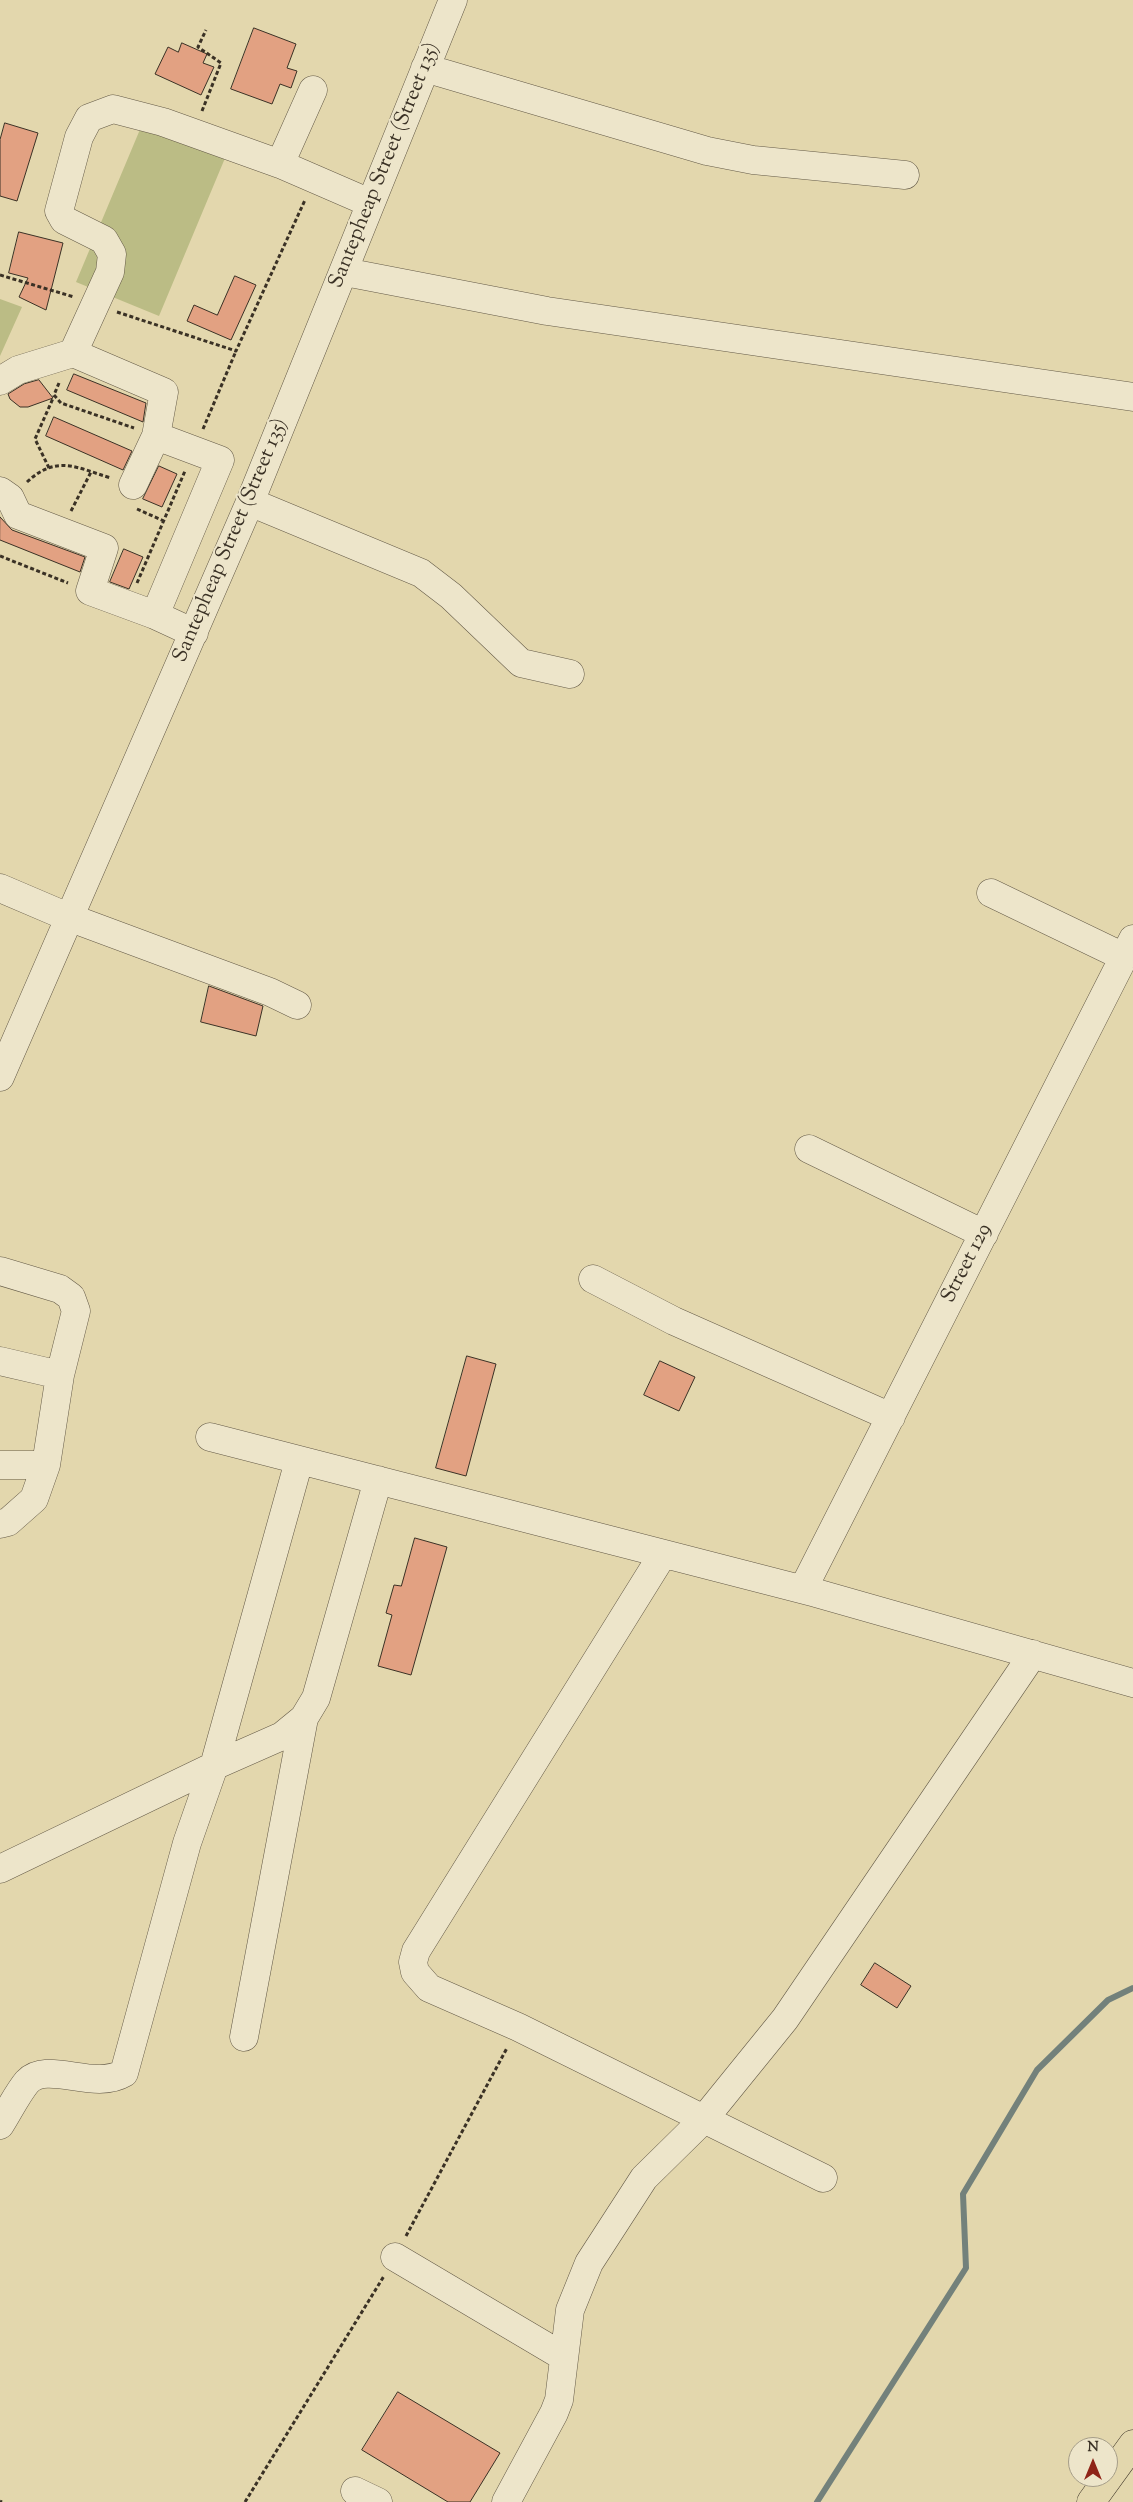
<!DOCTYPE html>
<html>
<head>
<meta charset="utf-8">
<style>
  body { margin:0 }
  #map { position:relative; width:1133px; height:2502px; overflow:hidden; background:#e3d7ad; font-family:"Sorts Mill Goudy",serif }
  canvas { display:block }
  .north { position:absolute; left:1068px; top:2437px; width:50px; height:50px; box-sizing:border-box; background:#ede5ca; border:1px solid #a59d88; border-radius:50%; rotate:0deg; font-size:14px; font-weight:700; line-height:20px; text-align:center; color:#3a3125 }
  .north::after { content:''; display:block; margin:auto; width:18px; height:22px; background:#8f2418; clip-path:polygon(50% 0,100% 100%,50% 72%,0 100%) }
</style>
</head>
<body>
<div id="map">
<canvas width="1133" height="2502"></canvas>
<div class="north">N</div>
</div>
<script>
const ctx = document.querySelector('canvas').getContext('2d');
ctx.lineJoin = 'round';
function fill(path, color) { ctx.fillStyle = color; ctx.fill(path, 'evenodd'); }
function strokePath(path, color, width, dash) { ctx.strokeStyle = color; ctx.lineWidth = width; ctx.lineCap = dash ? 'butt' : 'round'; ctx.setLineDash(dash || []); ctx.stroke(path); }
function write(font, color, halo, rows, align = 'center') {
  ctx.font = font + ' "Sorts Mill Goudy",serif'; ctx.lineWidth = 4; ctx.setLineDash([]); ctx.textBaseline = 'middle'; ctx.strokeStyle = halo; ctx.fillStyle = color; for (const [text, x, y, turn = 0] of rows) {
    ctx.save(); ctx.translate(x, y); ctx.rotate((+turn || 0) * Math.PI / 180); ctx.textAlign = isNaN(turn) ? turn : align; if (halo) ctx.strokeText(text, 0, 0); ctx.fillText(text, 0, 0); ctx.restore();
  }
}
const green = new Path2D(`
  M149,108L233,139L159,316L76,282Z
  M0,299L22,307L0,356Z`);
const stream = new Path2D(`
  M817,2502L966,2268L963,2194L1037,2070L1108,2000L1133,1988`);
const building = new Path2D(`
  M254,28L296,44L287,68L297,71L291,88L280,84L272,104L231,89Z
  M182,43L207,54L203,63L214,67L201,95L155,74L168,47L178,52Z
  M5,123L38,133L17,201L0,196V140Z
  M19,232L63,243L46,310L19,297L28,278L9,273Z
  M235,276L256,285L231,340L187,321L194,305L217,315Z
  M74,374L146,403L143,422L67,390Z
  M39,380L53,398L28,407H20L10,399L8,394L24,384Z
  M54,417L132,451L123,470L46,436Z
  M159,466L177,474L162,507L143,499Z
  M0,517L12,530L85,557L80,572L0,540Z
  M124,549L143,557L129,589L110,582Z
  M209,986L263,1006L256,1036L201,1022Z
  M467,1356L496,1364L466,1476L436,1468Z
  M660,1361L695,1377L679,1411L644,1395Z
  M415,1538L447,1547L411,1675L378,1666L392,1615L386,1613L394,1585L401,1586Z
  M875,1963L911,1986L897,2008L861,1985Z
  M398,2392L500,2453L470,2502H448L362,2450Z`);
const path = new Path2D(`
  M202,111L221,63L198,47L206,30
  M0,275L74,297
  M117,312L236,351L305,200
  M59,383L54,395L61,403L134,428
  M203,429L236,351
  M49,468L35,439L54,396
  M27,482C57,454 77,468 111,478
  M137,509L164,521
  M71,511L91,472
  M0,556L68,583
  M137,583L185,471
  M406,2236L507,2048
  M0,2501L2,2502
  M245,2502L384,2276`);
const minor = new Path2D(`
  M425,68L707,151L753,160L905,175
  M313,90L280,164L370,203
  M345,272L547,311L1133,397
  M73,353L164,392L156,436L220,460L155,615L194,633
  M0,381L18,370L73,353L110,272L112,254L104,240L64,220L59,211L79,137L89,118L113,109L163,122L280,164
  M133,485L156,436
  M0,491L10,498L18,515L104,548L90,591L155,615
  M250,502L421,573L451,596L521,663L570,674
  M0,888L68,917L270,992L297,1005
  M991,893L1124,957
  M0,1077L250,502L453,0
  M809,1149L984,1234
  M0,1271L60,1289L71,1297L76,1311L60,1375L46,1465H0
  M593,1279L674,1321L891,1417
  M0,1361L60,1375
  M210,1437L816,1593L1133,1683
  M0,1524L8,1522L34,1499L46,1465
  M663,1554L416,1951L413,1962L415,1972L429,1988L518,2027L823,2178
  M803,1589L1133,939
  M0,1869L214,1766L282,1736L304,1718L316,1698L378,1480
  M244,2037L304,1718
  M0,2125C9,2111 17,2094 27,2082C47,2060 94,2091 124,2073L187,1843L214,1766L299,1461
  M395,2257L564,2357
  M355,2491L378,2502
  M506,2502L554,2413L559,2400L570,2310L589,2263L644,2178L704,2119L785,2019L1033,1654`);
const major = new Path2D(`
  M1091,2502L1133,2444`);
const streetNames = [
  ["Santepheap Street (Street 135)",386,166,-68],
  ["Santepheap Street (Street 135)",232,541,-67],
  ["Street 129",968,1264,-63]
];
fill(green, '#bbbc85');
strokePath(stream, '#73817b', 6);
fill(building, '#e2a182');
strokePath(building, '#3a3125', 1);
strokePath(minor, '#645a47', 29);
strokePath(major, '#3a3125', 29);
strokePath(path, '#3a3125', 3, [4, 2.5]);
strokePath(minor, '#ede5ca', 28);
strokePath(major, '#e3d7ad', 28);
write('21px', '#3a3125', '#ede5ca', streetNames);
</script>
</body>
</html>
